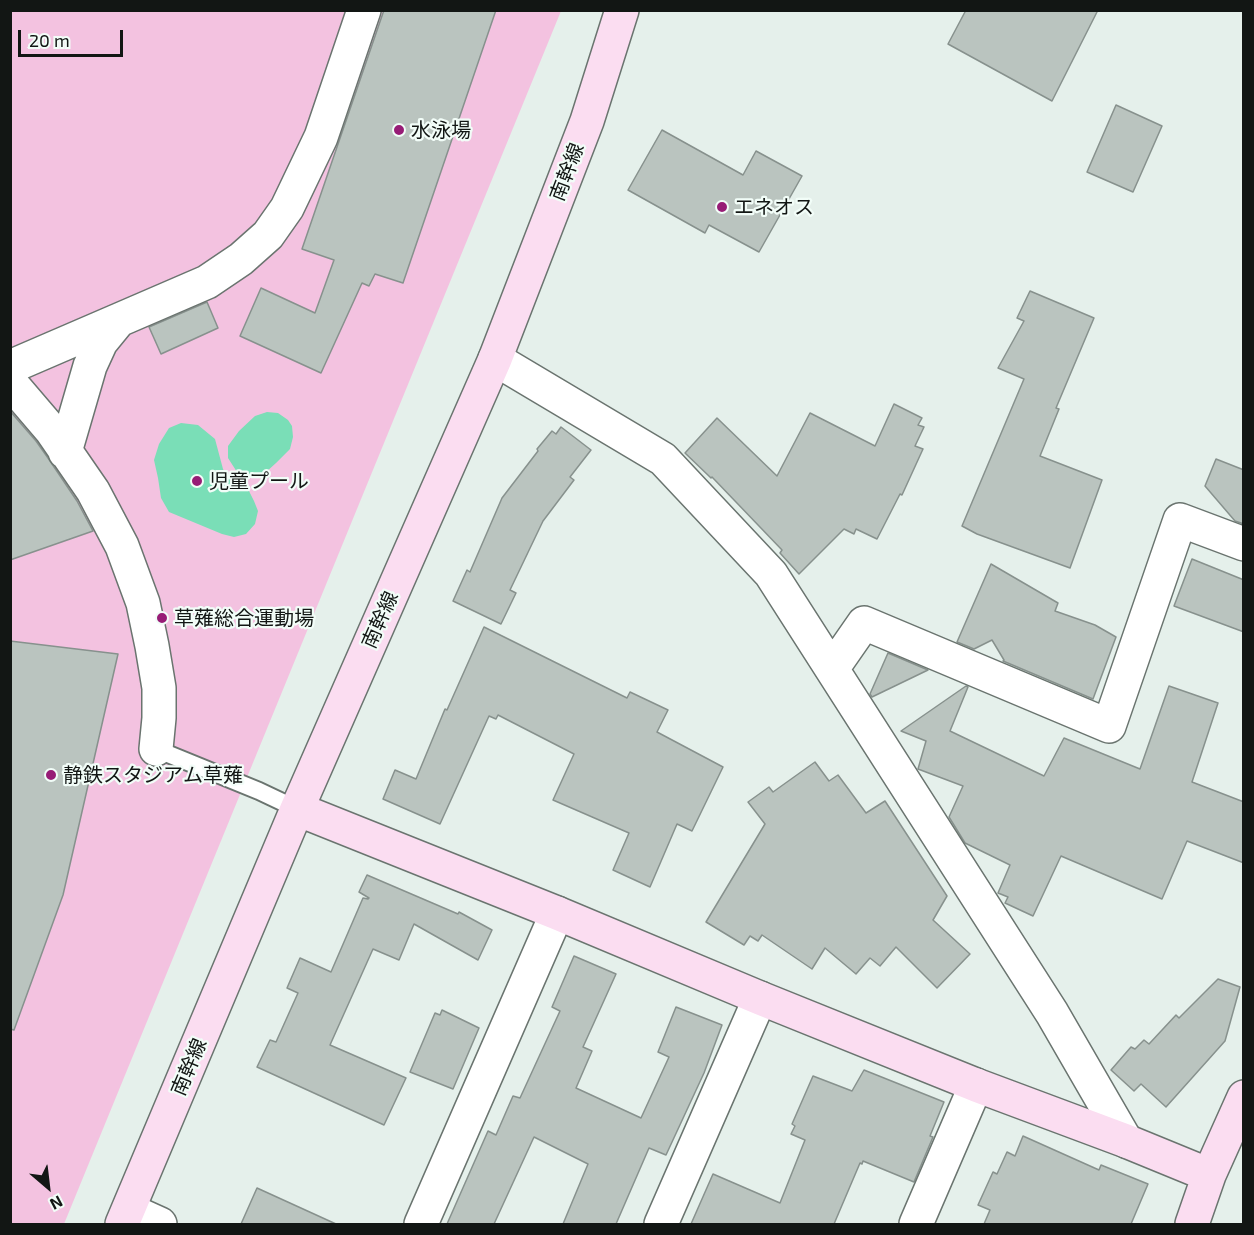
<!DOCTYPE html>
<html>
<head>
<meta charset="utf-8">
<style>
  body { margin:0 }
  #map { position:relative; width:1254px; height:1235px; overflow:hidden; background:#e5f0eb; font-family:"Exo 2",sans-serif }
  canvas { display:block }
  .frame { position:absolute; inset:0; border:12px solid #121614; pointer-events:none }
  .north { position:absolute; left:18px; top:1157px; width:60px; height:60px; -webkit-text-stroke:4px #f2fdf8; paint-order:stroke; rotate:152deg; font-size:16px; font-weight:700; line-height:24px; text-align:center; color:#121614 }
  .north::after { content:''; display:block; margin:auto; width:21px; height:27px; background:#121614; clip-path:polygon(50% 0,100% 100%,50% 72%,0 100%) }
  .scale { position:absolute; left:18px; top:30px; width:105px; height:27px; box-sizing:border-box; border:3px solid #121614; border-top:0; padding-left:8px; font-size:18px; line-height:21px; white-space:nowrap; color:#121614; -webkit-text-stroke:4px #f2fdf8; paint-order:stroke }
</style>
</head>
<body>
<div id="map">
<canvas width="1254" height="1235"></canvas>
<div class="frame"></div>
<div class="north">N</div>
<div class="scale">20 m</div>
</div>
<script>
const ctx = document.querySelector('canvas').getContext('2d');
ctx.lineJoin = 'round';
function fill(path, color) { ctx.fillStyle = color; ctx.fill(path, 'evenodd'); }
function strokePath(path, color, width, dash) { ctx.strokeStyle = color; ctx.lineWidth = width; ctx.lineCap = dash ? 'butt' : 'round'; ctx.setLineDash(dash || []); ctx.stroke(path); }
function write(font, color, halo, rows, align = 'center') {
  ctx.font = font + ' "Exo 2","Noto Sans JP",sans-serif'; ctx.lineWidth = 4.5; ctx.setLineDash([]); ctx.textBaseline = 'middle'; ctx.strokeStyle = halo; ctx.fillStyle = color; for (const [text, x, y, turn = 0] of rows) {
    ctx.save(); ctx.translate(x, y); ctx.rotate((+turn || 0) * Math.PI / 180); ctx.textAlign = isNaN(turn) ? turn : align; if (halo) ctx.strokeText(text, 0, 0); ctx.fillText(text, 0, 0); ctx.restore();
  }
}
const green = new Path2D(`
  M10,11H561L64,1224H10Z`);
const water = new Path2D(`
  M267,412L278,413L288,420L292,426L293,437L290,449L276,463L265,473L252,477L237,472L228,458V446L239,431L255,416Z
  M181,423L198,425L215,439L223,469L227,477L240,483L249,491L254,501L258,511L255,524L246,534L234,537L222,534L169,512L161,498L158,478L154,460L159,444L169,428Z`);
const building = new Path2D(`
  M384,10H496L403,283L375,274L369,286L362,283L321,373L240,336L261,288L315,313L334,260L302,249Z
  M966,10H1098L1052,101L948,44Z
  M1116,105L1162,126L1133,192L1087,172Z
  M662,130L743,175L756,151L802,176L759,252L709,225L705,233L628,190Z
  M1030,291L1094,318L1056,408L1059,409L1040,456L1102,480L1070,568L977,534L962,526L1024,379L998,368L1024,321L1017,318Z
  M207,302L218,328L161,354L149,327Z
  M894,404L922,418L918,425L924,427L915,446L923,449L902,495L900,494L877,539L856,529L854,534L844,529L799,574L780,553L782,550L712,477L711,478L685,453L717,418L777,476L810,413L875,446Z
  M10,411L36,441L48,458L77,501L93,531L10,560Z
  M561,427L591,450L570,477L574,480L543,521L510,590L516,593L501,624L453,601L467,570L470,572L502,498L538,451L537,449L552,431L556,434Z
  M1216,459L1244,470V524L1235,521L1205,486Z
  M1192,559L1244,580V632L1174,606Z
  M991,564L1058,603L1055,611L1095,625L1116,637L1093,699L1003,661L1004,660L992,640L974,649L957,642Z
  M484,627L627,698L630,692L668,710L657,732L723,767L692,831L677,824L650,887L613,870L629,833L553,800L574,754L498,715L496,719L489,716L440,824L383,799L395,770L416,779L445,709L447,710Z
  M10,641L118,654L63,895L14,1030L10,1029Z
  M888,653L928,670L872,697L870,694Z
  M966,686L968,687L950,731L1044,776L1064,738L1140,769L1169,686L1218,703L1192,782L1244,802V863L1187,841L1162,899L1061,856L1033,916L1005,903L1008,897L998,893L1010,865L965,843L949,817L963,786L918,769L926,741L901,731Z
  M815,762L829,781L838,775L866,813L885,801L947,896L933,920L970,954L937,988L896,947L880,966L870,958L856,974L825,948L812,969L762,935L758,941L750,936L744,945L706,922L765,824L748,802L769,787L773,792Z
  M367,875L458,914L459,912L492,930L478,960L414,924L399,960L373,949L330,1045L406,1078L384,1125L257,1067L270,1040L276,1042L298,993L287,988L300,958L331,972L363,898L368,899L369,898L359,892Z
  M574,956L616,974L583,1047L592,1051L576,1088L641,1118L669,1057L658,1052L676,1007L722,1025L704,1073L666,1155L649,1148L616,1224H563L588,1164L534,1137L494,1224H447L488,1131L496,1135L513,1096L520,1098L560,1011L552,1007Z
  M1218,979L1240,987L1225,1041L1166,1107L1141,1084L1134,1091L1111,1070L1131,1047L1135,1049L1144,1040L1149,1044L1176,1015L1179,1018Z
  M442,1010L479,1028L453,1089L410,1072L435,1013L440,1015Z
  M864,1070L944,1102L930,1136L933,1137L914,1182L863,1161L862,1164L860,1163L834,1224H691L713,1174L780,1203L805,1140L791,1134L795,1126L792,1124L813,1076L852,1091Z
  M1023,1136L1099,1170L1101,1165L1148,1184L1131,1224H984L990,1210L978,1205L993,1172L997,1174L1007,1152L1015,1156Z
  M257,1188L336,1224H241Z`);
const lane = new Path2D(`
  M156,749L259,791L297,809`);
const street = new Path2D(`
  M495,359L663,459L771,574L1052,1013L1126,1141
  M10,367L119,320
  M10,382L51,430L93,491L122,546L143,603L152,646L159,688V718L156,749
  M65,452L90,366L101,342L119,320L207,282L241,259L268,235L287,208L321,137L364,10
  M832,669L864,623L1109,726L1180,520L1244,544
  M129,1210L160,1224
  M421,1224L557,913
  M661,1224L760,998
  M916,1224L976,1085`);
const secondary = new Path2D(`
  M297,809L557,913L760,998L976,1085L1126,1141L1209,1175
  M122,1224L297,809L495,359L587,121L622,10
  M1192,1224L1209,1175L1244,1097`);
const markers = [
  [399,130,6,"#971c76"],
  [722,207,6,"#971c76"],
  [197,481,6,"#971c76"],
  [162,618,6,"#971c76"],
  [51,775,6,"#971c76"]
];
const poiNames = [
  ["水泳場",411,130],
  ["エネオス",734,207],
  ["児童プール",209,481],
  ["草薙総合運動場",174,618],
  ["静鉄スタジアム草薙",63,775]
];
const streetNames = [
  ["南幹線",567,172,-69],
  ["南幹線",380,620,-66],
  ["南幹線",189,1067,-67]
];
fill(green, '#f3c2e0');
fill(water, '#7adeb7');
fill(building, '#bac4bf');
strokePath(building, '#87918d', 1.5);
strokePath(lane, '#6a746f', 20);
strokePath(street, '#6a746f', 36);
strokePath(secondary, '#6a746f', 36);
strokePath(lane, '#fff', 16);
strokePath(street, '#fff', 33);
strokePath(secondary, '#fbddf1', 33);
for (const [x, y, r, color] of markers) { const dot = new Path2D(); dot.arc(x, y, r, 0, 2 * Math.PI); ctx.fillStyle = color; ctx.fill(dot); strokePath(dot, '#f2fdf8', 2); }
write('20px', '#121614', '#f2fdf8', poiNames, 'left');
write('20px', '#121614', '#f2fdf8', streetNames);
</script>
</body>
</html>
